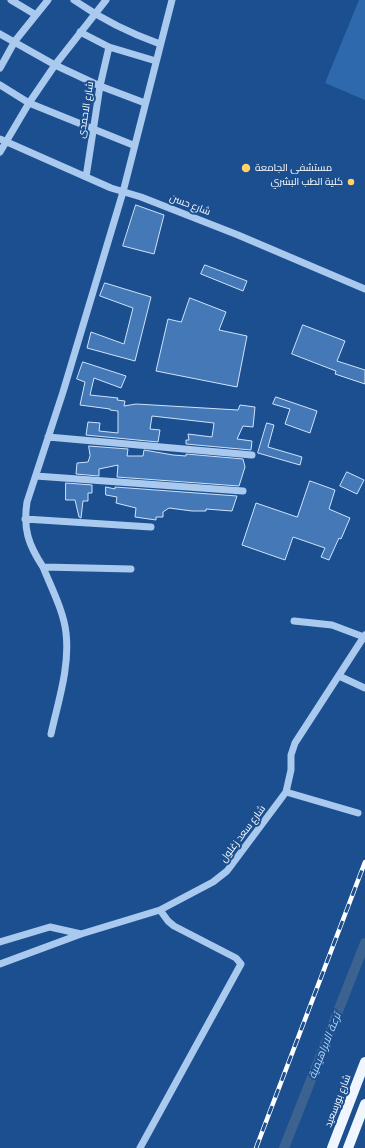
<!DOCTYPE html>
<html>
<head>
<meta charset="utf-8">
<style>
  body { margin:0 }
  canvas { display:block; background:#1b4f8f }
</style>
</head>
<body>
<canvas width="365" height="1148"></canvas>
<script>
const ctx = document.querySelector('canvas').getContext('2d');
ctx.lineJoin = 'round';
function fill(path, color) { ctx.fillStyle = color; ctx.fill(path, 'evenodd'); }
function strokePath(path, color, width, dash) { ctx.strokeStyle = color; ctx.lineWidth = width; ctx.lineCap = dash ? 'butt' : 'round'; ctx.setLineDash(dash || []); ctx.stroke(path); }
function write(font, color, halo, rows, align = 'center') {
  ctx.font = font + ' "Fira Sans Condensed",Cairo,sans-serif'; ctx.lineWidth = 4; ctx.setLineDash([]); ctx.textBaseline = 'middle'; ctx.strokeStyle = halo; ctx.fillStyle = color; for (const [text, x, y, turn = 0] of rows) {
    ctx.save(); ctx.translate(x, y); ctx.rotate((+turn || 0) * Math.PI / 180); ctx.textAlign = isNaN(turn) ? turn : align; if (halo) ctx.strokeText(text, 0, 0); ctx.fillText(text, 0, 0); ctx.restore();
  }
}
const green = new Path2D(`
  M359,0H365V100L325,83Z`);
const canal = new Path2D(`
  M284,1148L365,943`);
const building = new Path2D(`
  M136,205L164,215L154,254L123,246Z
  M205,265L247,281L243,291L201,274Z
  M105,283L151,297L135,361L87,348L91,332L124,344L133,308L100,296Z
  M190,298L226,312L219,330L247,336L237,387L156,371L168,319L181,322Z
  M303,325L345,341L337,361L365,370V384L335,374L336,371L292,354Z
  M83,362L126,376L121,388L94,378L90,395L118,398L117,400L125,401L124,406L136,404L238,410L240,405L255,407L253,427L243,426L237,439L252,441L251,450L186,444V440H189L188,434L212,437L214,423L152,416L150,429L160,430L158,442L86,435L88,422L100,423L99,431L118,433V411L110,410V409L80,405L85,382L77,379Z
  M276,397L317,411L310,433L285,424L290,409L273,404Z
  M267,423L274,425L268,447L302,457L300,465L258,453Z
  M89,446L128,449L127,456H143L144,450L173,455L186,456V454L243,459L245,467L239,486L117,477L118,465L99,469V476L76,474L77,463L88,462L90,456Z
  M347,472L364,480L357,494L340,486Z
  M310,481L335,490L329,509L350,518L341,539L339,538L329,560L321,557L325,548L293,537L285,560L242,545L256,503L297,517Z
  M66,483L92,485V493H88V501H83L81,518L79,517L75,500H66Z
  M106,487L115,489V487L237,496L232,511L206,509V511H192L169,508L163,512V517H156V520L135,517L136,508L116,503L117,497L106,495Z`);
const minor = new Path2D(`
  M11,0L36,15
  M74,0C101,19 129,33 160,44
  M80,32L109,47L156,61
  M0,34L55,65L100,86L145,103
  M0,68L15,41L48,0
  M0,85L29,103L133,145
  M0,139L111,188L141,197L238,235L365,289
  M0,152L29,103L55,65L106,0
  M86,177L100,86L109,47
  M48,437L252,455
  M36,476L243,491
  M25,519L151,527
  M43,567C51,587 64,612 66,633C70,667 58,702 51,734
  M131,569L43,567C28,544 23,529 27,502L63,392L123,192L172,0
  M294,621L332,625L364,637
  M339,676L365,688
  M286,792L358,813
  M0,942L50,927L81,934
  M0,964L81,934L160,910L213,882L227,871L286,792L291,770V755L295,743L365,635
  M140,1148L241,964L236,958L174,926L168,921L160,910`);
const major = new Path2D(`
  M332,1148L365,1062
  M348,1148L365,1104`);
const rail = new Path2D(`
  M256,1148L365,862`);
const markers = [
  [246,168,5,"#ffd166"],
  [351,182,4,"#ffd166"]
];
const streetNames = [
  ["شارع الاحمدى",86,110,-81],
  ["شارع حسن",190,205,21],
  ["شارع سعد زغلول",243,834,-53],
  ["شارع بورسعيد",338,1101,-69]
];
const poiNames = [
  ["مستشفى الجامعة",255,168],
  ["كلية الطب البشري",343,182,"right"]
];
const waterNames = [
  ["ترعة الابراهيمية",325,1046,-68]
];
fill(green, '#2e69ad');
strokePath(canal, '#3c6290', 10);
fill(building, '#4478b7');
strokePath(building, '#cfe3fa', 1);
strokePath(minor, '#a9c9ee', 7);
strokePath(major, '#f0f6ff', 10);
strokePath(rail, '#fff', 4.5);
strokePath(rail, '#1b4f8f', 3, [9]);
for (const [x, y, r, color] of markers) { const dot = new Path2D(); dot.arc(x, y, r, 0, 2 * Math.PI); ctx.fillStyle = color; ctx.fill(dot); strokePath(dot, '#1b4f8f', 1.5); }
write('10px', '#fff', '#1b4f8f', streetNames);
write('10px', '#fff', '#1b4f8f', poiNames, 'left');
write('italic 11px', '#b5d3f5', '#1b4f8f', waterNames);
</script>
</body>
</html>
